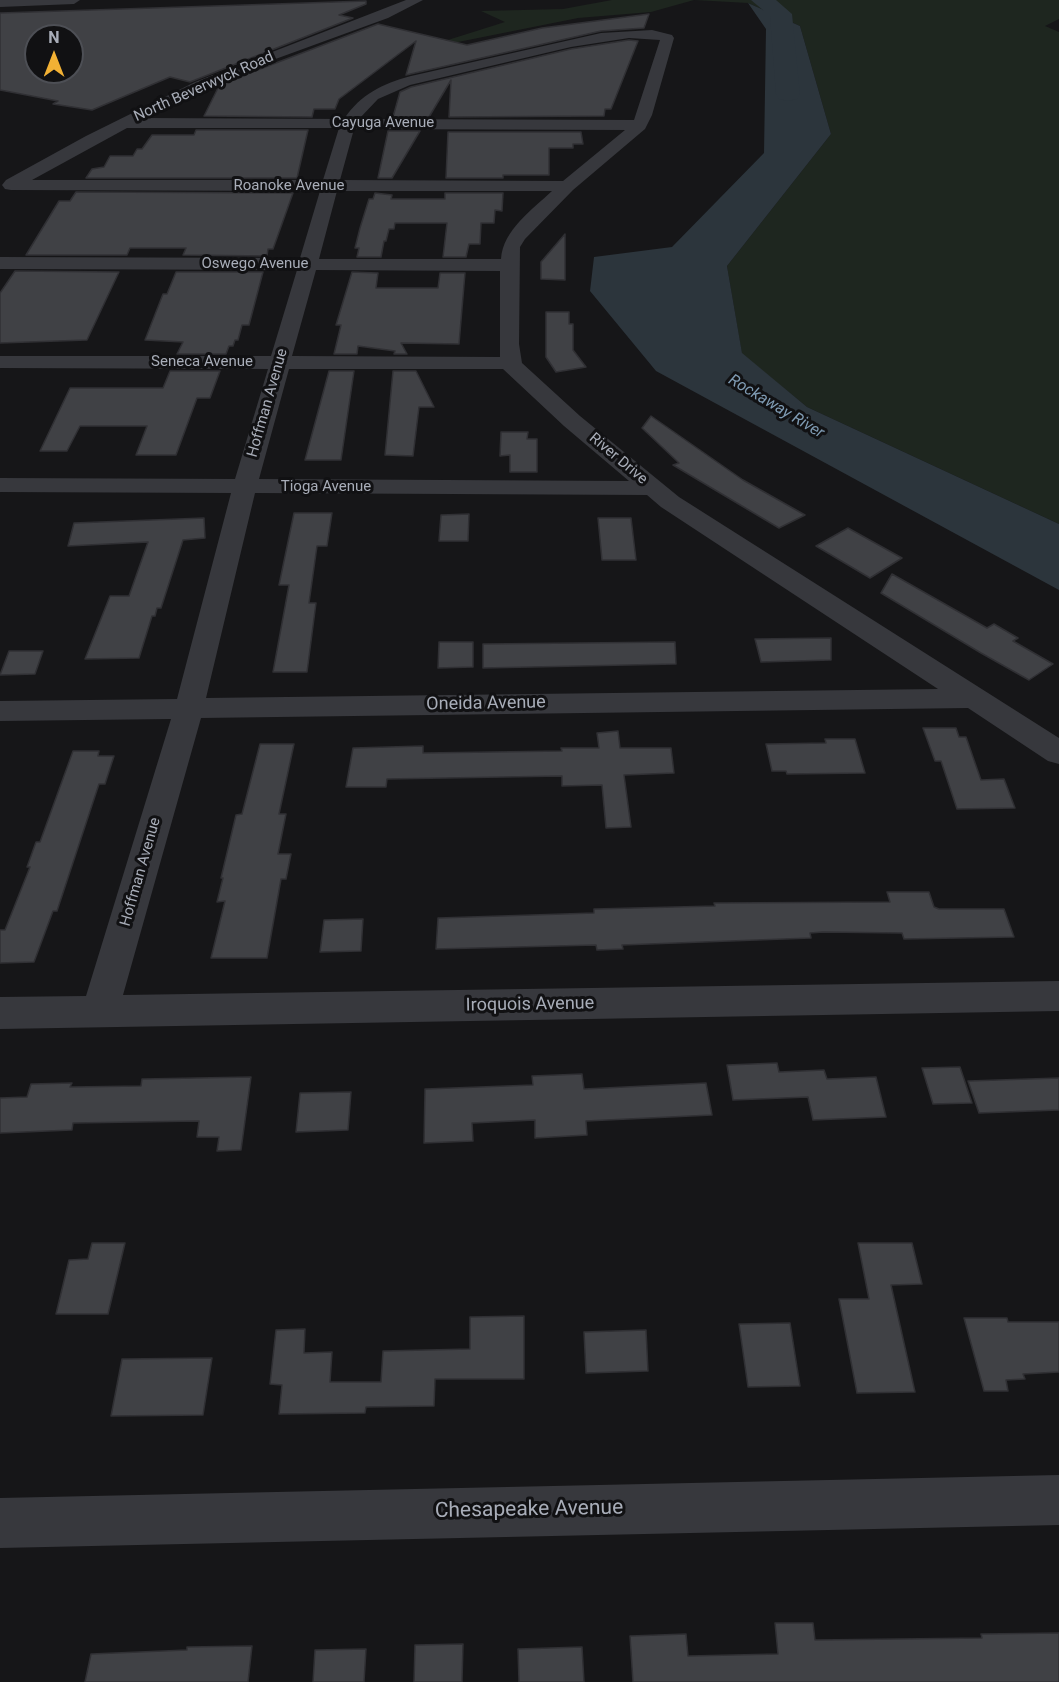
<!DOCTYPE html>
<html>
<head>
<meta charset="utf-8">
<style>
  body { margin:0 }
  #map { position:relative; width:1059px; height:1682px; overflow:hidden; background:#161618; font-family:Roboto,sans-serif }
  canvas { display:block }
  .north { position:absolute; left:24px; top:24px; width:60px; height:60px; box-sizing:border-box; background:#111113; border:2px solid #4d4f55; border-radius:50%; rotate:0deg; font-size:16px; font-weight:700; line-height:24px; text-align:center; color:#a8adb8 }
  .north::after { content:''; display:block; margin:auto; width:21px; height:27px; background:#f2b134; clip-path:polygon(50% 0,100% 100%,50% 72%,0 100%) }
</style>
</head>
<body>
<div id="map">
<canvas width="1059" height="1682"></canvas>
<div class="north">N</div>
</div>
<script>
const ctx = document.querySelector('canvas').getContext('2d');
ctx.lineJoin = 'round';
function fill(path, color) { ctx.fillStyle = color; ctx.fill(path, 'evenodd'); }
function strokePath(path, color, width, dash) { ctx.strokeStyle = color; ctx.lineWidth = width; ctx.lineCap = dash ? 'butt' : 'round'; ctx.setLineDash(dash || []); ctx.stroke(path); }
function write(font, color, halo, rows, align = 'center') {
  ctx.font = font + ' Roboto,sans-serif'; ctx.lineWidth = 6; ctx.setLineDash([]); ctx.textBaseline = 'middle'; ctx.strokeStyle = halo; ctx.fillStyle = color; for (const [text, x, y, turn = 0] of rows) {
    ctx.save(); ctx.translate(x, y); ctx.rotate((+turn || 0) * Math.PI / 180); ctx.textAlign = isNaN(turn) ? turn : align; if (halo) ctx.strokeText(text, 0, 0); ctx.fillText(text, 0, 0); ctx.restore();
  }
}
const green = new Path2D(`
  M612,0H1059V19L1045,26L1059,32V524L807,407L742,354L727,266L831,134L800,26L748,3L694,0L651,12L578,18L413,51L505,22L481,11L563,9Z`);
const water = new Path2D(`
  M748,3L800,26L831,134L727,266L742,353L807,407L1059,524V590L656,371L590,291L594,257L672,247L764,153L766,29Z`);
const river = new Path2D(`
  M751,0H776L792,14L800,94L797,99L788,101L779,99L776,94L770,16Z`);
const building = new Path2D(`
  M366,1V4L339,15L353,18L190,82L170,77L92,110L53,104L58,101L0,90V13ZM36,36H72V72H36Z
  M649,14L644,28L601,31L406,75L416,41L339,99L335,109H314L312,117L204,116L218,88L213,87L378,24L467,45L542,28Z
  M629,40L638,41L611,109H605L604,116L449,117L451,80L429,117H393L400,92L411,87L571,49Z
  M196,130H308L297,178H86L92,169L104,167L110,156H133L137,149H142L152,135H194Z
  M388,131H420L392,178H378Z
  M448,132H581L583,144H573V148H549V175H503V178H446Z
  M76,192L293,193L273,249H268L267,256L183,255L186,248H130L127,255H26L59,201H70Z
  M375,193L392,195L391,199H445V193H503L502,211L495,210L494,223H481L480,244H469L466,257H443L447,223H395L394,229H389L386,241H384L381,257H357L359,248H355L360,228L369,199H373Z
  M565,234V280L541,279V262Z
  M15,271L119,272L87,340L0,343V293Z
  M176,272H263L249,325H242L238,340H235L233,346H229L226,354H177L183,342L145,340L163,294H167Z
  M352,272L378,273L376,288H438L440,273H465L459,344L401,343L407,354H394L395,351L358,346L357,354H334L341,325H336Z
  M546,312H569V324H573V350L586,367L556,372L546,357Z
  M170,371H220L210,398H197L176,455H136L147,426H80L67,451H40L70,388H163Z
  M329,371H354L341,460H305Z
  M393,371H416L434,407H419L413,456L385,455Z
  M651,416L743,480L805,515L779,528L673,465L679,463L642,428Z
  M501,432H528L527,439H537V472H510V455L500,456Z
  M294,513H332L327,546H317L309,603H316L307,672H273L289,585H279Z
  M469,514L468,541H439L441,515Z
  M204,518L205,538L183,540L161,608H157L155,616H152L139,658L85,659L110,596H129L148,542L68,546L74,523Z
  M598,518H631L636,560H602Z
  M848,528L902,558L870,578L816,546Z
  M892,574L987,628L994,624L1018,638L1013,641L1053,664L1029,680L981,653L881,593Z
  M831,638V660L761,662L755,639Z
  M439,642H473V667L438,668Z
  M675,642L676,664L483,668V644Z
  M9,651H43L35,674L0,675Z
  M923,728H956L959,737H966L981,780L1004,779L1015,808L957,809L941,761H935Z
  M618,731L620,748H671L674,773L624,775L631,827L606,828L602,785L562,786V776L387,779L386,787H346L353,748L423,746V753L562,751L561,748H599L597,733Z
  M825,739H855L865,773L787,774L786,771H772L766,744L826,743Z
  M260,744H294L279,814H286L278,854H291L286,879H281L267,958H211L225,901L217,902L223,878H221L236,815L242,814Z
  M73,751H99L98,756H114L105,784H99L57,911H53L34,962L0,963V930H5L30,867H27L36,842H40Z
  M887,892H929L934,907L939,909H1004L1014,937L904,939L902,933L823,932L810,933L811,938L622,945L623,949L597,950L596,945L436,949L438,918L594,913V909L715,906L714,903L890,902Z
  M363,919L361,951L320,952L324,920Z
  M777,1063L779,1072L824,1070L827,1079L876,1077L886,1117L813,1120L808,1097L733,1100L727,1065Z
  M960,1067L972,1103L933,1104L922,1068Z
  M582,1074L584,1089L706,1083L712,1115L586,1121L587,1135L535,1138V1120L472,1123L473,1141L424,1143L425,1089L533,1085L532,1076Z
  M251,1077L241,1150L217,1151L219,1137H197L199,1121L73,1123L72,1130L0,1133V1098L27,1097L31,1084L72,1083L70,1087L141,1086L142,1079Z
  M1059,1078V1110L979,1113L968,1081Z
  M351,1092L348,1130L296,1132L300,1093Z
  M92,1243H125L108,1314H56L69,1260L88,1259Z
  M858,1243H912L922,1284L891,1285L915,1392L857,1393L839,1299H869Z
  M524,1316V1379H435L434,1406L366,1407L365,1413L279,1414L282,1385L270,1384L276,1330L305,1329L304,1353L332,1352L330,1382H381L383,1351L470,1349V1317Z
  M964,1318H1007L1008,1322H1059V1372L1023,1374L1025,1379L1006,1380L1008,1391H984Z
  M790,1323L800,1386L748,1387L739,1324Z
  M646,1330L648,1371L586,1373L584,1332Z
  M212,1358L203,1415L111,1416L122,1359Z
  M775,1623H813L815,1640L982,1638L981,1634L1059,1633V1682H633L630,1636L686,1634L688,1656L778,1654Z
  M463,1644L462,1682H414L415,1645Z
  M252,1646L248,1682H85L91,1654L187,1650V1647Z
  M582,1647L584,1682H519L518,1649Z
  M366,1649L364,1682H313L315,1650Z`);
const minor = new Path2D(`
  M0,0H80L74,4L0,7Z
  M406,0H423L388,18L270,61L205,88L145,118L344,119C361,94 382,84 411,76L601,33L652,30L672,35L674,38L652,115L645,129L573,190L525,239L520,247L519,344L522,363L580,416L679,497L1059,738V764L1048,761L968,708L201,718L123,995L1059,981V1011L0,1029V997L86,996L171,719L0,721V701L177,699L231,493L0,492V478L235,479L268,369L0,368V356H271L297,270L0,269V257L300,258L320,191L11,190L5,189L2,185L6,180L86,136L195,82ZM629,38L660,40L634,120L359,119L378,99L410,85L571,47ZM127,128H339L323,180H32ZM354,129L625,130L563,181L340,180ZM337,191H552C532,210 503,230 501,259H319ZM316,270L500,271V357L292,356ZM289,369H503L564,426L629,481L259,479ZM255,493L647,495L661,507L938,689L206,698Z
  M1059,1475V1525L0,1548V1498Z`);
const farStreetnames = [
  ["North Beverwyck Road",204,87,-24],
  ["Cayuga Avenue",383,123],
  ["Roanoke Avenue",289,186],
  ["Oswego Avenue",255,264],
  ["Seneca Avenue",202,362],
  ["Hoffman Avenue",268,403,-74],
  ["River Drive",618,459,40],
  ["Tioga Avenue",326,487],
  ["Hoffman Avenue",141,872,-74]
];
const farWaternames = [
  ["Rockaway River",776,407,31]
];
const streetNames = [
  ["Oneida Avenue",486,704,-1],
  ["Iroquois Avenue",530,1005,-1]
];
const nearStreetnames = [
  ["Chesapeake Avenue",529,1510,-1]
];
fill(green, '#1e261f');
fill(water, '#2c353c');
fill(river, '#2c353c');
fill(building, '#404145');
strokePath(building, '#303034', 1.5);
fill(minor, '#37383d');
write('15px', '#a8adb8', '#111113', farStreetnames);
write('italic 16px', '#7f9bb3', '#111113', farWaternames);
write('18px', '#a8adb8', '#111113', streetNames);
write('21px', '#a8adb8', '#111113', nearStreetnames);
</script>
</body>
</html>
